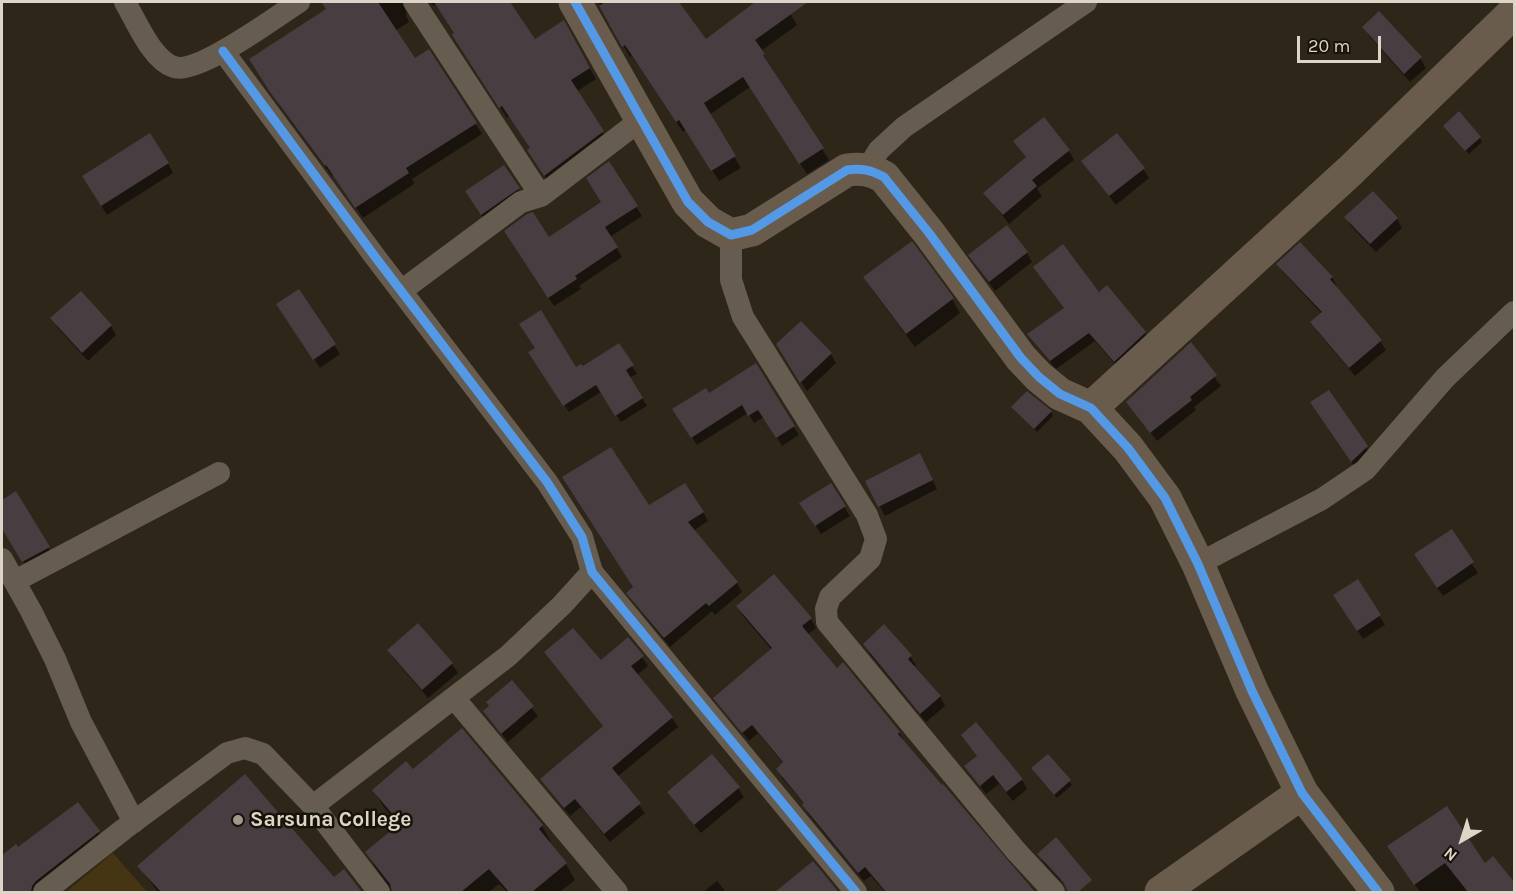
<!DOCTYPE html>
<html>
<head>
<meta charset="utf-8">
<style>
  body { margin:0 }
  #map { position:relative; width:1516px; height:894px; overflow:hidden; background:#2e2619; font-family:Karla,sans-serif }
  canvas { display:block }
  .frame { position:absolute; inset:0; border:3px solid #ddd5c7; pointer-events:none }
  .north { position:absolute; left:1432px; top:810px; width:60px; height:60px; -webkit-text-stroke:4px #181309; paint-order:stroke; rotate:219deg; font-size:16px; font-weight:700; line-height:24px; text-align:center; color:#ddd5c7 }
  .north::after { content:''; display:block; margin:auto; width:21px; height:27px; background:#ddd5c7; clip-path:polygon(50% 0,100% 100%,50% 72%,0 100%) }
  .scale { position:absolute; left:1297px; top:36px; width:84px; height:27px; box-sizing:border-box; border:3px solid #ddd5c7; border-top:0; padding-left:8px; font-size:18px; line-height:21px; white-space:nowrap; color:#ddd5c7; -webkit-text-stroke:4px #181309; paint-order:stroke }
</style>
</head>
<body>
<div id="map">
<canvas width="1516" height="894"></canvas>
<div class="frame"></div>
<div class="north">N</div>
<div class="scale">20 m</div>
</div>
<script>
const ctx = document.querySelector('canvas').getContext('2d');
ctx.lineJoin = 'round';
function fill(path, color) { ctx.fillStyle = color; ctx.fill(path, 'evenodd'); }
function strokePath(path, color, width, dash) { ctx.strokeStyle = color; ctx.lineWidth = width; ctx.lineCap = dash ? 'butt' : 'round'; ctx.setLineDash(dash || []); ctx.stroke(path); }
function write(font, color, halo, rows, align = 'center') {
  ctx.font = font + ' Karla,sans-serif'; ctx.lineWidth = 5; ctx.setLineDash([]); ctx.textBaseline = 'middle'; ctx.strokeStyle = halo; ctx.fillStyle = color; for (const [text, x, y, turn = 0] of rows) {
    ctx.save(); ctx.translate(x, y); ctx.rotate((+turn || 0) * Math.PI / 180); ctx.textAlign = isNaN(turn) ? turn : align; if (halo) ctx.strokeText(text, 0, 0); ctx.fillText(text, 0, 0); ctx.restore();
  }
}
const green = new Path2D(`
  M113,853L147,892H66Z`);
const shadow = new Path2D(`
  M328,2H414L407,8L406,16L409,22L395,31L415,60L475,123L482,134L412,179L414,184L363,218L334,175L332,176L278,103L257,70L327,10L324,4Z
  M429,2H509L534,41L563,22L596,79L576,92L609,143L552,187L535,162L531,149L510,116L507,118L460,46L456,34L436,4L434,6Z
  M598,2H678L705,41L759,2H783L797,25L761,51L829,160L807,174L750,87L709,115L741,168L719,181L687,130L683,132L632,56L630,57Z
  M1364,27L1420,58L1426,68L1410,82L1369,36Z
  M1447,130L1480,138L1482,142L1469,154Z
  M1015,141L1069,151L1074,160L1037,189L1042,196L1009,224L985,193L1027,158Z
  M1083,162L1143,169L1149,178L1116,205Z
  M168,163L173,173L107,215L89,186Z
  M609,163L642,216L610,237L622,257L579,286L581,289L554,306L511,241L549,239L603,203Z
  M504,167L524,198L487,223L472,200Z
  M1346,217L1397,219L1402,228L1376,252L1351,226Z
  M1027,253L1032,262L995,291L975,264Z
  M1278,264L1332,277L1337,287L1335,288L1380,341L1386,350L1355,376L1317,331L1312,322L1322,314L1284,273Z
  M865,278L952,299L960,313L915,347L873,291Z
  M299,291L340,354L320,368L283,314Z
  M81,293L111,326L116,335L88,361L58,328L52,318Z
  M1099,294L1145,333L1151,342L1120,370L1095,341L1056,369L1029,335Z
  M801,323L831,354L836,363L807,391L783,354Z
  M1190,344L1221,386L1194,407L1196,410L1157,441L1127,402Z
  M619,345L637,374L629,378L647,406L621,422L601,392L569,412L535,360L536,349L576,369L582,368Z
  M756,365L799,435L782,446L764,417L754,423L748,413L697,445L679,418L709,395Z
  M1013,408L1051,412L1053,416L1037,432Z
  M1318,412L1366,447L1372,457L1357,470Z
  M919,455L937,489L885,516L867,482Z
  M830,485L850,516L821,534L807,512Z
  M15,493L54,557L29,570L2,527V502Z
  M648,507L703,512L708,521L693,531L737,583L742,592L715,615L712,611L670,647L634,602L628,593L635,588Z
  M1451,531L1478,573L1443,596L1421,564Z
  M1357,581L1385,625L1363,639L1341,604Z
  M738,607L811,619L816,628L807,635L836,670L899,732L904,742L1033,892H885L871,876L864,881L809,815L804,805L805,804L783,779L778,769L784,764L758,733L749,741L715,698L772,650L743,616Z
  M417,625L452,664L458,673L428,698L394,659L389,650Z
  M865,644L910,656L916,665L913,667L940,696L945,706L926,722L870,654Z
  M642,657L648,666L637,675L672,718L678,727L617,777L645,813L610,842L581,807L570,816L542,780L604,727L552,661L601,662Z
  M511,682L538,716L508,742L485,712Z
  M462,731L542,826L551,842L549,844L566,864L575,880L560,892H507L499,884L489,892H393L376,868L367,852L399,825L383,806L374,790L413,771Z
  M963,735L1022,780L1027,789L1013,801L999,784L986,794L966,767L978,757Z
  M1035,773L1069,781L1072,785L1057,798Z
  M738,788L744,797L701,833L674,801L668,792Z
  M98,832L105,844L44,892H2V857L15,846L18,849Z
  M1039,854L1076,867L1060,880L1044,863Z
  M1395,856L1485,865L1514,886V892H1420Z
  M813,863L837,892H777Z
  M139,866L334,879L344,871L361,892H158Z
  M717,881L726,892H703Z`);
const building = new Path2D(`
  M321,2H378L415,58L429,49L477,123L406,168L409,173L355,208L326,165L325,166L270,92L249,59L326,9Z
  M434,2H510L535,39L564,20L590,68L571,80L604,131L544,176L527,150L530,148L502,106L499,108L452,35L454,33Z
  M605,2H679L706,39L755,2H808L755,40L765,54L763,55L824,148L799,164L743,77L704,103L736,156L711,171L679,120L676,122L625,45L622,47L599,6Z
  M1379,11L1422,57L1404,74L1362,27Z
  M1459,111L1481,137L1465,151L1443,126Z
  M1044,117L1070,150L1032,180L1037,186L1003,215L983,193L1026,157L1013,141Z
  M150,133L169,163L101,206L82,176Z
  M1117,133L1145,168L1109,196L1081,161Z
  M609,161L638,206L605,227L618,247L575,276L577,279L548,298L504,231L527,214L533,212L549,237L601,202L586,178Z
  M504,165L520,188L481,215L465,191Z
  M1373,191L1398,218L1370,244L1344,217Z
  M1007,225L1028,252L989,282L968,255Z
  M912,241L954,298L906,334L863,277Z
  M1300,242L1333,277L1330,279L1382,340L1349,368L1310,322L1322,312L1276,264Z
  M1063,244L1099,292L1107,285L1146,332L1114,362L1089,333L1050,361L1027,334L1064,308L1033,267Z
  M299,289L336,344L313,360L276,304Z
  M81,291L112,325L82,353L50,318Z
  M541,310L576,367L581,364L583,366L619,343L634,365L626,370L643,398L615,416L596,385L563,406L528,352L535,348L519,324Z
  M801,321L832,353L800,383L776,344Z
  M1191,342L1217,375L1190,397L1192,400L1150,433L1126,402Z
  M756,363L795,426L776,438L758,410L748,416L742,405L691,438L672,409L706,388L709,393Z
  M1329,390L1368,446L1351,462L1310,402Z
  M1027,391L1052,411L1034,429L1011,407Z
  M611,447L649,505L685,483L704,512L688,522L738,582L709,606L706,603L664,638L626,593L633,587L562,477Z
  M920,453L933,480L878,507L865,481Z
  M831,483L846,506L815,526L799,503Z
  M16,491L50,547L22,562L2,529V500Z
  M1452,529L1474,562L1437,588L1414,554Z
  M774,574L812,618L802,626L837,668L843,662L900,732L898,734L942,785L943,784L1035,892H886L865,867L858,873L802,805L804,803L776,769L783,762L752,725L742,733L713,698L772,648L736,606Z
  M1358,579L1381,615L1357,631L1333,595Z
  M418,623L453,663L422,690L387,650Z
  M884,624L912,655L908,659L941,696L920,714L863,644Z
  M573,628L601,660L628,637L644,656L631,666L673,717L612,768L641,803L604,834L575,799L564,808L540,779L603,726L544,652Z
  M512,680L534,706L501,734L483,711L489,706L486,702Z
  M976,722L1023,779L1006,792L993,775L980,786L964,766L977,756L961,735Z
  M462,728L543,825L539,829L567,863L532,892H509L489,869L461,892H392L390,884L365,852L400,823L372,790L406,761L413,769Z
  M712,754L740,787L694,825L667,792Z
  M1048,754L1071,780L1054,795L1031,768Z
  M245,774L334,877L344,869L362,892H161L137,866Z
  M78,802L100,831L36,881L32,886L31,892H2V855L16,844L18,847Z
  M1447,806L1485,863L1493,856L1515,883V892H1468L1445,863L1414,885L1387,846Z
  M1056,837L1092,880L1078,892H1068L1064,883L1037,854Z
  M813,861L837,890L835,892H775Z`);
const street = new Path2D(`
  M125,2C136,21 152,60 174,67C198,75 277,16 299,2
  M414,2L541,196
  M223,51L376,258L547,482L582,537L592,572L856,892
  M867,169L879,150L904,127L1086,2
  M731,235V280L743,317L867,515L876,539L870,559L830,597L826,609L827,622L1016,851L1054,892
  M401,291L521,202L541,196L642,119
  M2,559L31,611L55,659L81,722L134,822
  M1198,564L1322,499L1365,470L1445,378L1514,312
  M15,581L219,473
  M454,698L617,892
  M313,806L379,892
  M44,892L124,829L227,753L245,748L263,754L313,806L508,656L562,605L592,572`);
const secondary = new Path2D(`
  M575,2L688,202L708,222L731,235L752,230L847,170C862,168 871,170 884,177L929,233L1021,358L1039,377L1060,394L1091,408L1128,448L1165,498L1198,564L1252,691L1302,793L1378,892
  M1091,408L1350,171L1514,12
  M1161,892L1302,793`);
const cycleway = new Path2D(`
  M575,2L688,202L708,222L731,235L752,230L847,170C862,168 871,170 884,177L929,233L1021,358L1039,377L1060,394L1091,408L1128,448L1165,498L1198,564L1252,691L1302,793L1378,892
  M223,51L376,258L547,482L582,537L592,572L856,892`);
const markers = [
  [238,820,6,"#a0988a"]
];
const poiNames = [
  ["Sarsuna College",250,820]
];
fill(green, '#453513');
fill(shadow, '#0007');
fill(building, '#483d41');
strokePath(street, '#665c4f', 22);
strokePath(secondary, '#695c4d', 33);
strokePath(cycleway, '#5399e6', 9);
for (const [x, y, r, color] of markers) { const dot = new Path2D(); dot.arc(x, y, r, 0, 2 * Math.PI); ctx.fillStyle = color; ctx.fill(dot); strokePath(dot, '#181309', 2); }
write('bold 21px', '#ddd5c7', '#181309', poiNames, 'left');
</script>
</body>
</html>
